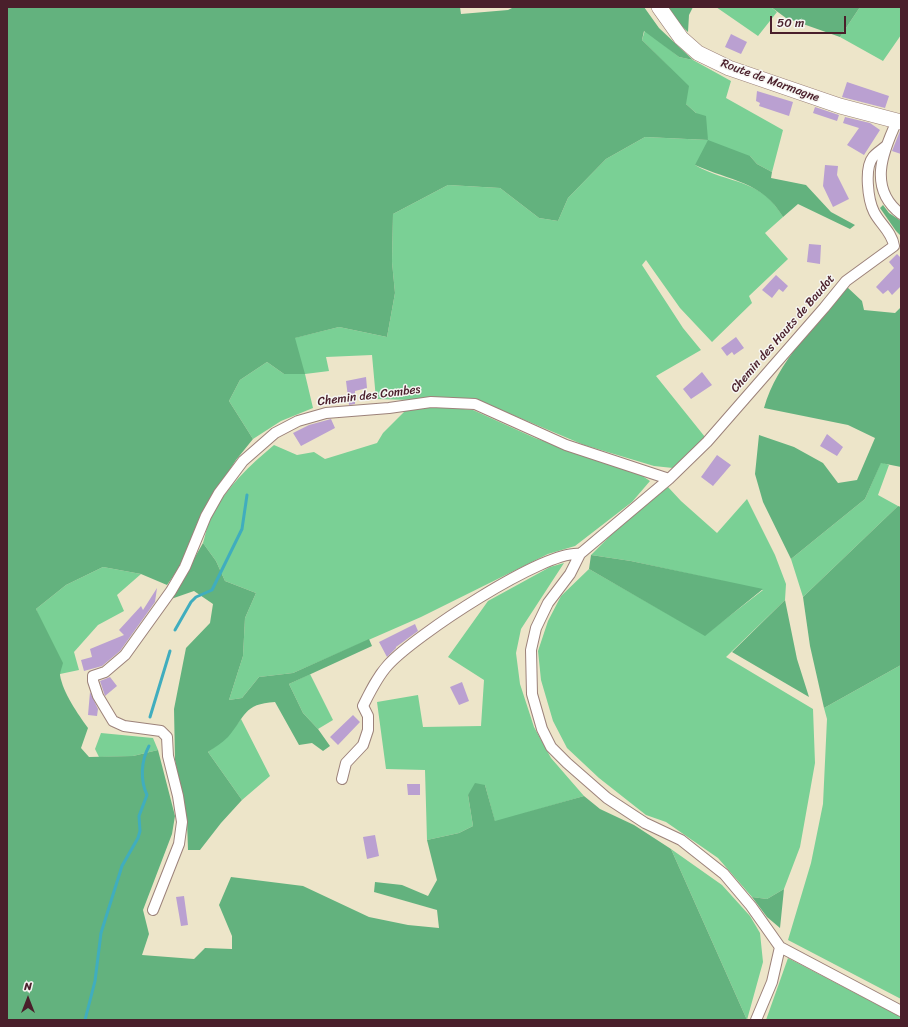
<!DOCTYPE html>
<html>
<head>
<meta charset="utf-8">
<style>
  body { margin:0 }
  #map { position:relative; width:908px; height:1027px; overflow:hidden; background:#ede5c9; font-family:Sriracha,sans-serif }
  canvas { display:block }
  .frame { position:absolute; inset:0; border:8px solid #4a1f2b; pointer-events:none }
  .north { position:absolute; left:8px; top:979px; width:40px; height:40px; -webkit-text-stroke:3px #f6f6f2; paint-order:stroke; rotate:0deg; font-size:11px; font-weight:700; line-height:16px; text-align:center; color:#4a1f2b }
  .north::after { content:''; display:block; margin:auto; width:14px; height:18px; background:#4a1f2b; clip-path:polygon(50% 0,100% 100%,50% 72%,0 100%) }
  .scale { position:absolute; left:770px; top:16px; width:76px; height:18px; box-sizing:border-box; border:2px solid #4a1f2b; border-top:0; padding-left:5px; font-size:12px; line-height:14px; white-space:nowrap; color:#4a1f2b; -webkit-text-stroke:3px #f6f6f2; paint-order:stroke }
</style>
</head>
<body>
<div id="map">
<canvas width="908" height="1027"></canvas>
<div class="frame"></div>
<div class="north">N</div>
<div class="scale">50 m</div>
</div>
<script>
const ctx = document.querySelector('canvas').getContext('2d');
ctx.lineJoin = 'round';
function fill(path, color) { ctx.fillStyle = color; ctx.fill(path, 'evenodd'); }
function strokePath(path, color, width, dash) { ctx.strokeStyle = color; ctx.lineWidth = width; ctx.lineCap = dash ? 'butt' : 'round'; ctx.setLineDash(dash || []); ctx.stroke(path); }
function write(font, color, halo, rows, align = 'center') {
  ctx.font = font + ' Sriracha,sans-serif'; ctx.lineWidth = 3; ctx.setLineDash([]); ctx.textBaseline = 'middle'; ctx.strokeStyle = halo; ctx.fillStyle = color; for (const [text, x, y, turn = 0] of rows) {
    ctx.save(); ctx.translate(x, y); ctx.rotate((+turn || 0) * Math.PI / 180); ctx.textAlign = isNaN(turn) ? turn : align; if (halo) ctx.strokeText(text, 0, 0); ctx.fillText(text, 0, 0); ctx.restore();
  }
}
const green = new Path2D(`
  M716,7H771L777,12L758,36Z
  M860,7H901V35L883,61L840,37Z
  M645,30L679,57L693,60L731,81L726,98L783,130L772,172L757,164L750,156L695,165C729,185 760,177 783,217L765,233L788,259L749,296L752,303L712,342L680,308L646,260L642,265L683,328L701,350L656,376L705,437L673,468L654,466L584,445L482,402L376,399L372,355L326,357L329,371L305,374L313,408L281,421L253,439L229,401L240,380L267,362L284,374L294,338L339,327L387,337L395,293L392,262L393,214L448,185L500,188L539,218L558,221L568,198L606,159L645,137L708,140L696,113L686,104L669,67L642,40Z
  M433,406L473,410L535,438L641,475L650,481L632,502L575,546L548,554L421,617L293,673L259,677L242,698L229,700L243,656L245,618L256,593L225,581L216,561L203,543C206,534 207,524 211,516C226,488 250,465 274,445L297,455L314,452L325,459L377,443L383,433L406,410Z
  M881,462L889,465L878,495L898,506L803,597L791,559L865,499Z
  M668,487L681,501L717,533L747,499L775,555L786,584L785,600L726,657L813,709L815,763L800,847L784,889L767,899L752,897L718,858L666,822L646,815L599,778L567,748L553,721L541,680L538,651L548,621L561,596L589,569L705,635L763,590L631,561L591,555L618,528Z
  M564,563L521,629L516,653L520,684L534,727L551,758L584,796L495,822L485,785L468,795L473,826L459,833L427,840L425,770L386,769L377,702L418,695L423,727L481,726L484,680L448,657L488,601L550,567Z
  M103,567L141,574L117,595L124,611L98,625L74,652L79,670L60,674L36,609L66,585Z
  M901,665V999L788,940L811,863L823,804L827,719L824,708Z
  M310,674L333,720L318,729L303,713L289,684Z
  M241,719L270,776L242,800L208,752L227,737Z
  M101,733L153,738L158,750L133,756L99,757L95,749Z
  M671,849L722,885L750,916L760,933L763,962L747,1020Z
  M788,958L901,1017V1020H766Z`);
const forest = new Path2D(`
  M7,7H460L461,14L508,10L514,7H644L659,28L693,60L679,57L644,31L642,40L689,86L686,104L696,113L706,116L708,140L750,156L757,164L772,172L771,178L806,185L831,212L855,225L850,229L798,204L783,217C762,181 730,181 695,165L708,140L645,137L606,159L568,198L558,221L539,218L500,188L448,185L393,214L392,262L395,293L387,337L339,327L295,338L305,374H284L267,362L240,380L229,401L253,439L236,460L201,514L181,565L167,585L141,574L103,567L66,585L36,609L63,663C62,667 60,672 60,675C63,693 78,714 88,728L81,748L89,757L133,756L158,750L175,816L172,834L143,910L149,934L142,955L194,959L205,948L232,949V936L219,905L231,877L303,886L369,917L408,925L439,928L437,910L374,892L375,882L402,885L428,896L437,880L427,840L459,833L473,826L468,795L475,783L485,785L495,821L584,796L600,809L634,825L671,849L747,1020H7Z
  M668,7H693L689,15L688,32L675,20Z
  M771,7H860L840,37L786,18Z
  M883,205L889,213L901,221V236L896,231L880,208Z
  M847,287L862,301L864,310L895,313L901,307V467L881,463L865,499L791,559L763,502L755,474L759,435L794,447L823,463L838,483L857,480L875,438L848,425L764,408C777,362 817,323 847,287Z
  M898,506L901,507V665L824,708L810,646L803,597Z
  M203,543L216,561L225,581L256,593L245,618L243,656L229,700L242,698L259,677L293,673L369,639L372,646L289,684L303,713L318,729L330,746L323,751L312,743L299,745L275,702C243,704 246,716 228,737C222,743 215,747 208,752L242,800L221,823L200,850H188L187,821L175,760L174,709L186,648L210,623L213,604L194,591L171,599Z
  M591,555L631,561L763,589L705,636L589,569Z
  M785,600L797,659L809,697L732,652Z
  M784,889L780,928L767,917L752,897L767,899Z`);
const stream = new Path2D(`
  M175,630L191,602L196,597L212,590L242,529L247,495
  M150,717L170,651
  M85,1020L95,981L101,933L122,866L138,838L140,831L139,816L147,795C140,780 141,761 149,746`);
const building = new Path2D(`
  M731,34L747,42L741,54L725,47Z
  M847,82L889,96L885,108L842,97Z
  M757,91L793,102L789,116L759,106L760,103L756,101Z
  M815,107L839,115L837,121L813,113Z
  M845,117L870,123L880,130L864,155L847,145L859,128L843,123Z
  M900,131H901V154L892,151Z
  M825,165L838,166L837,175L849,199L833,207L823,186Z
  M809,244L821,245L820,264L807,262Z
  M897,254L901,258V286L892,295L888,290L883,294L876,287L894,268L889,262Z
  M776,275L788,286L783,292L779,289L772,298L762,290Z
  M736,337L744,348L734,355L732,352L727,356L721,348Z
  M702,372L712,385L691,399L683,389Z
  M366,377L367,388L355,391V404L349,405L346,381Z
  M331,419L335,428L301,446L293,433L309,425Z
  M827,434L843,447L837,456L820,446Z
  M717,455L731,465L713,486L701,477Z
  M157,588L155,602L120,651L102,666L84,671L81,660L92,657L90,649L124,635L119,630L141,606L143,610Z
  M415,624L418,631L396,647V648L387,657L379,642Z
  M110,677L117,686L105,696L100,681Z
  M462,682L469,701L459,705L450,687Z
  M90,692L98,709L97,716L88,715Z
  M353,715L360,722L338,745L330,737Z
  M407,784H420V795H408Z
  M375,835L379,856L367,859L363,837Z
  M184,896L188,925L181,926L176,897Z`);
const street = new Path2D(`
  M897,121C882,153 868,189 901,214
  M887,145C883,149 876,153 873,157C864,168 868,200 874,212C880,224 892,232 894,246L846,281L824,308L707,442L669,479L580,554L570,574L548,603L536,628L531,650L532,694L542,729L551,747L567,763L607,798L645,823L681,840L724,874L751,906L780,947L901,1011
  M342,779L346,763L363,745L368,730V716L363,706C370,692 377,677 388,665C414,636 544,550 580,554
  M153,910L179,844L182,822L178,796L168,756L167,737L161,731L124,726L113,721L98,696L93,681V676L105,672L125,655L171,591L185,567L206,516L219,493L243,461L275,433L298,421L326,413L389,408L431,402L475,404L566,445L669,479
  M756,1020L772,982L780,947`);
const secondary = new Path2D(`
  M659,7L681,38L698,53L729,68L840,106L901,122`);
const streetNames = [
  ["Route de Marmagne",770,81,20],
  ["Chemin des Hauts de Baudot",783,334,-49],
  ["Chemin des Combes",369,396,-7]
];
fill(green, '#7ad095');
fill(forest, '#63b27e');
strokePath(stream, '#40adbe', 3);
fill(building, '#baa0d1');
strokePath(street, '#9c827a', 12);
strokePath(secondary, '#9c827a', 16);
strokePath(street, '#fff', 10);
strokePath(secondary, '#fff', 15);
write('12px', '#4a1f2b', '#f6f6f2', streetNames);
</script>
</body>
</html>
